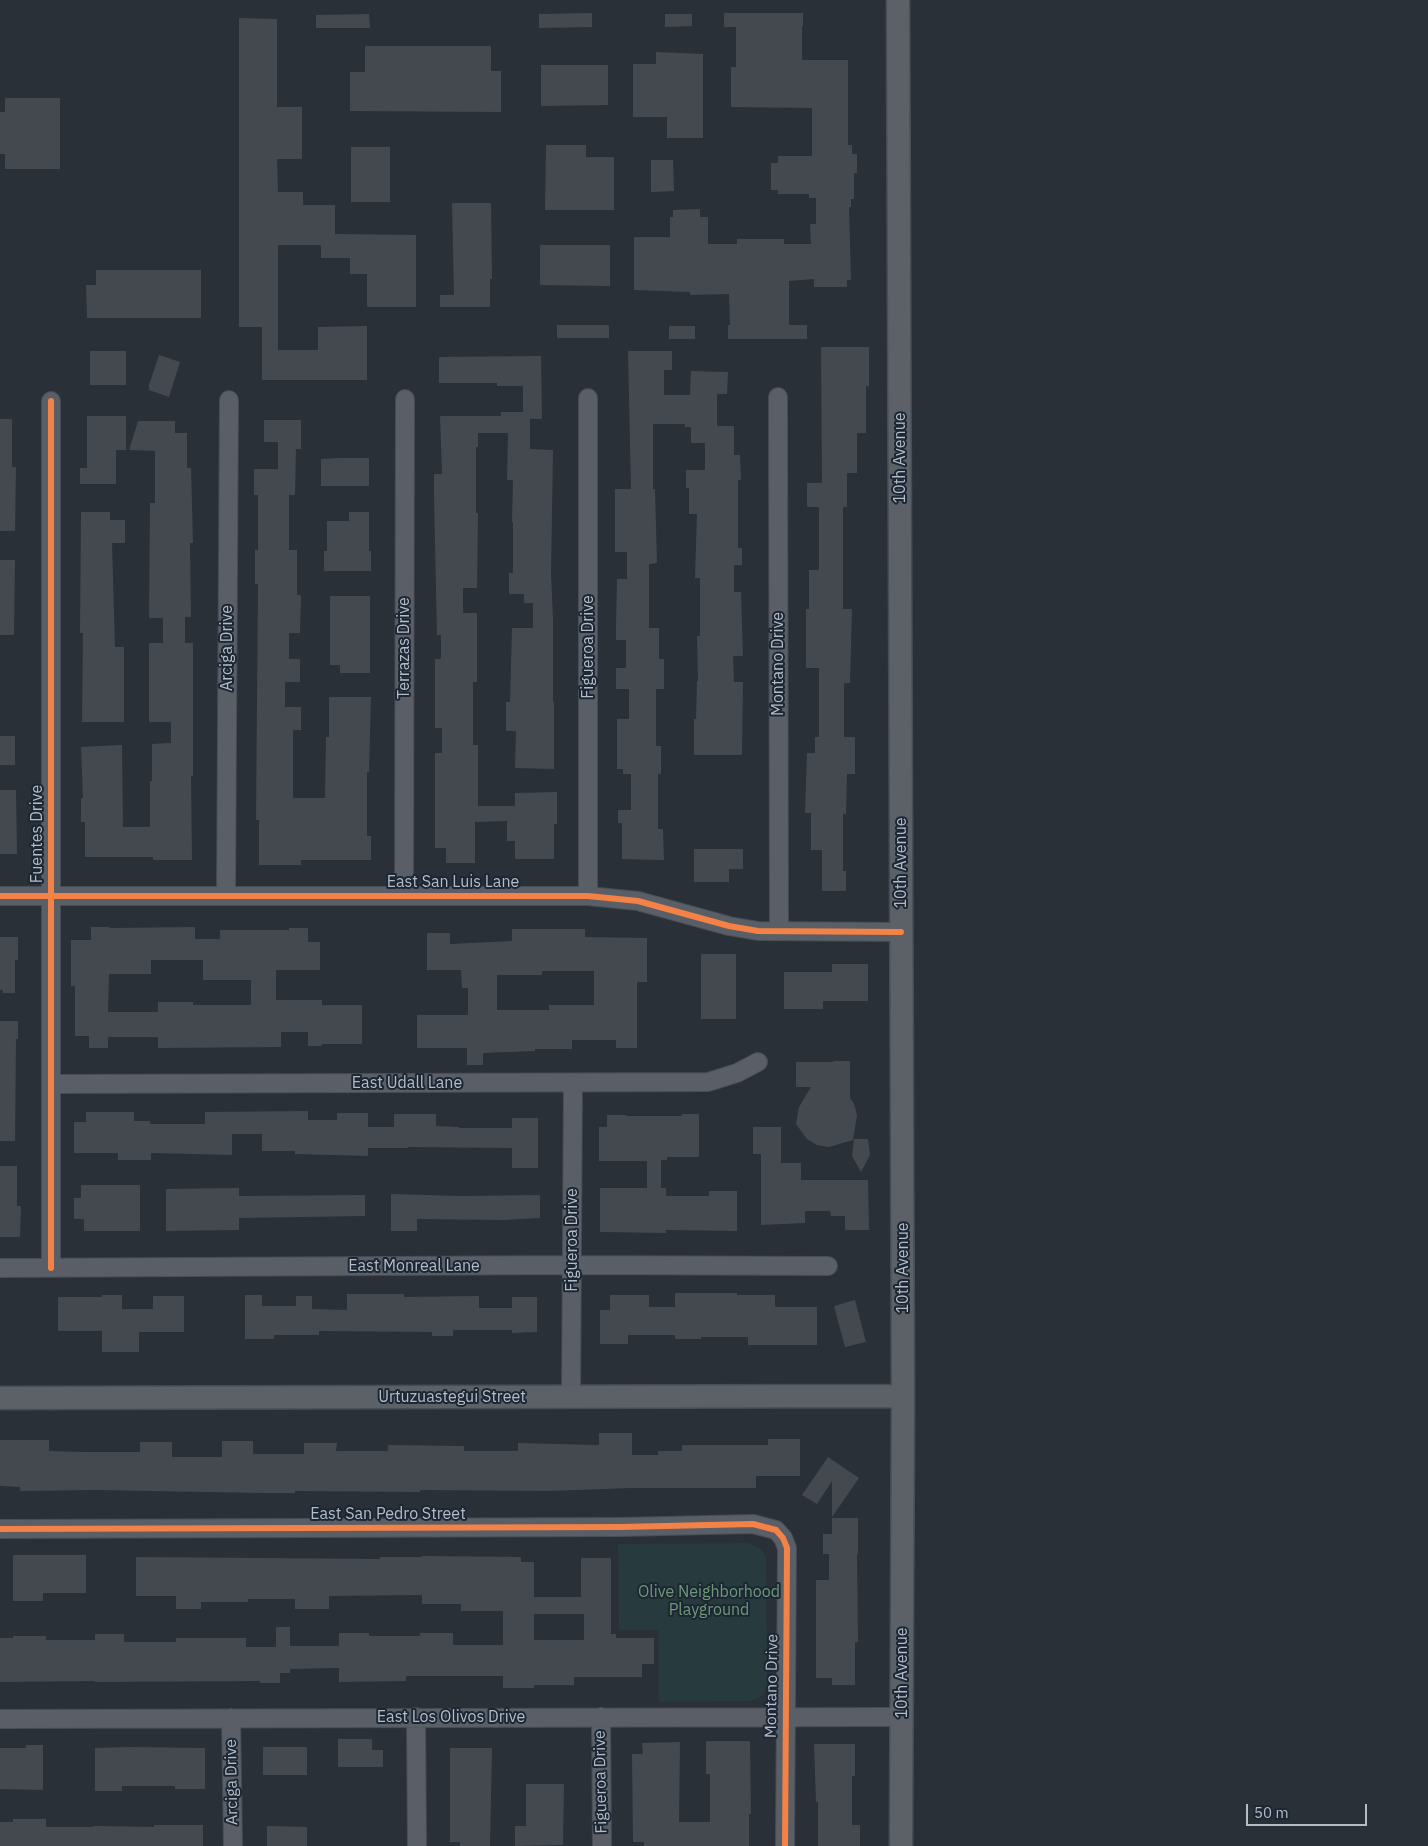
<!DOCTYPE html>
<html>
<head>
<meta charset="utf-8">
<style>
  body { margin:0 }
  #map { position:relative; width:1428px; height:1846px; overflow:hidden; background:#2a3038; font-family:"IBM Plex Sans",sans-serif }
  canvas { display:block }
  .scale { position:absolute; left:1246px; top:1804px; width:121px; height:22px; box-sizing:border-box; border:2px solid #b4bcc9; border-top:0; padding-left:6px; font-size:15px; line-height:18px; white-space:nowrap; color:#b4bcc9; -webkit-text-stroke:4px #1d2633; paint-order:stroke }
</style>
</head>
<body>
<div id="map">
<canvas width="1428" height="1846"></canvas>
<div class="scale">50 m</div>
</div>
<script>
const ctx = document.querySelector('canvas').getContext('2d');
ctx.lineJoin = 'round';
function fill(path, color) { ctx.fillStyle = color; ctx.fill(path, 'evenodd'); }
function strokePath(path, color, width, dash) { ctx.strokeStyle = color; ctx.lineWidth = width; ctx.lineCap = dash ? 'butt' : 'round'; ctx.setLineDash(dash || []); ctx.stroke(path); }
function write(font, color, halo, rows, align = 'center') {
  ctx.font = font + ' "IBM Plex Sans",sans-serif'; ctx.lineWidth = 4; ctx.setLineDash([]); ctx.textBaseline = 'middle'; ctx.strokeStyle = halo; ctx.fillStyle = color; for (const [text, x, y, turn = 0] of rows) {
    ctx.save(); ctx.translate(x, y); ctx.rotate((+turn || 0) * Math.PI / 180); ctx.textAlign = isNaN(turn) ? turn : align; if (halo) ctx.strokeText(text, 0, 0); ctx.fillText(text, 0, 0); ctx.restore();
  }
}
const green = new Path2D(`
  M748,1543C757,1546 762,1548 766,1557L767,1687C763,1696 759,1698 750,1701L659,1702L658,1630H619L618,1544Z`);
const building = new Path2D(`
  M592,13V27L539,28V14Z
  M724,13H803V26H802V60H848V145H852V154H857V173H854V199H851V207H849L851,280H847V287H814V279L789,281V325H807V339H728V325H730L729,294L690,295V292L634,290V237H670V217H673V210L700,209V217H708V244H737V239H784V244H811L810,224H816V198H809V194H778V190H771V163H778V156H812V108L731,107V67H736V27H724Z
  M369,14L370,28H316V15Z
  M665,14H692V26L665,27Z
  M239,18L277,19V107H302V159H277L278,192H303V205H335V234L416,235V307H367V274H350V258H321V245H278V350H318V327L367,326V380H262V327H239Z
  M365,46H491V71H501V112L350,111V72H365Z
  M656,52L703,54V138H667V117H633V64H656Z
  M541,65H608V105L541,106Z
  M5,98H60V169H5V154H0V112H5Z
  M546,145H586V157H614V210H545Z
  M351,147H390V202H351Z
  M651,160H673L674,191L651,192Z
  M452,203H491L492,279H490V307H440V295H454Z
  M540,245H610V286L540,285Z
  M96,270H201V318H87L86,285H96Z
  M557,325H609V338H557Z
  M669,326H695V339H669Z
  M821,347H869V386H866V433H857V473H847V507H843V609H852L850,683H844V737H855V774H847L846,814H843V871H846V891H822V850H811V813H805L807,753H815V737H819V668H806V609H809V570H819V507H807V483H822Z
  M90,351H126V385H90Z
  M628,351H672V370H664V395H690L691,371L728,372L727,394H717V426H734V455H740L741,480H738V548H742V565H734V592H741L743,656H733L734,682H743L742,755H694V719H696L697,681H698L697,636H700V578H695L697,514H689V488H686V470H705V443H691V427H685V424H653V489H655L657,563L649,564V628H659V659H664V689H656V746H661V774H658V829H663L664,860L622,859V823H618V810H631V774H623V769H617V719H629V689H616V668H626V640H616V628L617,579H627V552H615V489H631Z
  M159,355L180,362L169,397L149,390V385Z
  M541,356L542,419H530V449L553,450L551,573L553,619V702H554V769L515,768L516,731H506V702H510L512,628H533V603H524V594H509V573H513V522H512L513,480H507L508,433H478V447H476V513H478L477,588H463V613H477V682H473V745H478V806H515V793L557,792V824H554V859H515V841H507V821L475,822V863H446V848H435V753H442V728H435V659H441V635H437L434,496V474H442L440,416H501V412H523V386H497V383H439V357Z
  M87,416H126V450H116V484H80V468H87Z
  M0,419H12V467H16L15,531H0Z
  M264,420H301V449H296L295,495H289V550H297V595H301L300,633H289V659H300V682H285V707H301V730H293V798H325L326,737H329V697H371L369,772H367V836H371V860H301V865H259V820H256L258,584H255V550H258V495H254V469H278V442H264Z
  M138,421H175V433H187V468H191L193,543H190L191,617H185V643H193V776H191L192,860H153V857H85V822H81V798H83L81,747L122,745L123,827H150V781H152V744L171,743V722H149V643H163V618H149L150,503H155V451L129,450Z
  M342,458H369V486H321V459Z
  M81,512H110V520H125V543H112L115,647H124V722H82L83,633H80Z
  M349,512H369V551H371V571H324V551H327V521H349Z
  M0,560H15L14,635H0Z
  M330,596H370V673H340V665H330Z
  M0,736H15V765H0Z
  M0,790H16L17,854H0Z
  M694,849H743V869H729V882H694Z
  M91,927H109V928L195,927V939H220V930H289V928H308V942H320V970H276V1000H322V1005H362V1044H322V1046H308V1032H281V1047L158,1048V1037H108V1048H89V1036H75V986H71V940H91ZM151,960H203V980H251V1005H193V1002H158V1012H108L109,974H151Z
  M512,929H585V937L647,938V982H637V1048H616V1040H572V1049H535V1051L483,1053V1065H467V1048H417V1015H468V988H462L461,970H427V933H450V944L512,941ZM542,971H594V1005H549V1010H497V975H542Z
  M0,937H18V960H15V993H3V990H0Z
  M701,954H736V1019H701Z
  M832,964H868V1001H823V1009H784V972H832Z
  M0,1021H18V1039H16L15,1141H0Z
  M833,1061H850V1098L854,1104L857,1115L853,1140L829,1147L817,1145L807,1139L796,1124L799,1107L811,1087H796V1062H833Z
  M308,1111V1120H337V1113H368V1127H394V1114H436V1126L459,1127V1128H512V1118H538V1168H512V1148L408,1147V1148H368V1156L295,1154V1151H262V1134H232V1155L151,1153V1160H118V1153H74V1122H86V1112H134V1121H150V1124H205V1112Z
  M682,1114H699V1157H667V1160H661V1188H666V1196H709V1191H737V1231L666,1230V1233L600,1232V1188H647V1161H599V1127H607V1115H626V1116H682Z
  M753,1127H781V1163H801V1180H868L869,1230H845V1216H831L830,1211H805V1223L761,1225V1154H753Z
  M854,1139H868L870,1155L861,1172L852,1156Z
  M0,1166H17V1206H21L20,1237H0Z
  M81,1185H140V1231H84V1219H74V1198H81Z
  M239,1188V1196L365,1195V1216L239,1218V1230L166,1231V1189Z
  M391,1194L461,1196L540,1195V1218L503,1220L417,1219V1231H391Z
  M675,1293H737V1295H775V1307H817V1345H748V1337H701V1339H675V1335H628V1344H600V1310H610V1295H649V1307H675Z
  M347,1294H404V1297L479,1296V1308H512V1297H537V1332L512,1333V1330H453V1336H432V1332L319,1331V1335H274V1339H245V1295H262V1306H296V1296H312V1309L347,1310Z
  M102,1295H122V1309H153V1296H184V1332H139V1352H102V1331H58V1297H102Z
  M855,1300L866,1342L845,1347L834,1306Z
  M599,1433H632V1455H658V1451H682V1445H768V1439H800V1476H756V1488H632L549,1491L420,1490V1492L295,1491V1493H262L97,1490L20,1491V1487L0,1486V1440H49V1451L84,1452H140V1442H172V1457H222V1441H253V1454H304V1443H337L336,1451H388V1445L464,1446V1451H518V1443L599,1445Z
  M828,1457L859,1478L832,1517V1481L817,1504L802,1495Z
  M832,1518H858V1554H857L858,1642H855V1685H832V1678H816V1580H829V1554H823V1534H832Z
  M13,1555H86V1593H43V1601H13Z
  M422,1556L521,1557V1562H534V1597H581V1558H611V1634H616V1638H654V1664H642V1677H574V1685H534V1688H503V1676H406V1681L339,1682V1668L290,1669V1673H280V1683H260V1681L95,1682V1681L0,1682V1638H13V1636H46V1640H95V1634H124V1642H176V1638H246V1647H276V1627H290V1646H339V1633H369V1636H420V1633H453V1645H503V1611H461V1604H422V1595L329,1596V1609H295V1599H248V1602H201V1609H176V1596H136V1557L380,1559V1557H422ZM534,1614H584V1640H534Z
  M338,1739H372V1750H383V1767H338Z
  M706,1741H750L751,1814H749V1846H644V1842H633L632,1754H643L642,1743L680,1742L679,1822H710V1774H706Z
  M814,1744H855V1776H852V1825H860V1846H818V1802H816Z
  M26,1745H43V1790L0,1789V1748H26Z
  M131,1747L205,1748V1789H175V1786H122V1791H95V1748Z
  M263,1747H307V1775H263Z
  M450,1748H492L490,1846H460V1842H450Z
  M526,1784H564L563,1845L515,1846V1826H526Z
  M13,1819H46V1827H93V1826L154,1827V1825H203V1846H0V1822H13Z
  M267,1826L307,1827V1846H267Z`);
const minor = new Path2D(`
  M778,397L779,931
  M588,398V896
  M51,401V1268
  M0,896H588L638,901L729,926L758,931L901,932
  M226,896L229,400
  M404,896L405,399
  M52,1084L708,1082L737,1073L758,1062
  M0,1268L572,1265L828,1266
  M571,1397L573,1083
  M0,1529L621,1527L753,1524L776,1530L783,1538L787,1548L785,1846
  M416,1717L417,1846
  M601,1717L602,1846
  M231,1718L233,1846
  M0,1719L902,1717`);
const major = new Path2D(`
  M898,0L903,1396L901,1846
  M0,1398L903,1396`);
const cycleway = new Path2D(`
  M51,401V1268
  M0,896H588L638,901L729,926L758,931L901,932
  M0,1529L621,1527L753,1524L776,1530L783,1538L787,1548L785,1846`);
const streetNames = [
  ["10th Avenue",900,458,-90],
  ["Figueroa Drive",588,647,-90],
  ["Arciga Drive",227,648,-90],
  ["Terrazas Drive",404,648,-90],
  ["Montano Drive",778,664,-90],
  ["Fuentes Drive",37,834,-90],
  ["10th Avenue",901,863,-90],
  ["East San Luis Lane",453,882],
  ["East Udall Lane",407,1083],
  ["Figueroa Drive",572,1240,-90],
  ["East Monreal Lane",414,1266],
  ["10th Avenue",903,1268,-90],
  ["Urtuzuastegui Street",452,1397],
  ["East San Pedro Street",388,1514],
  ["10th Avenue",902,1673,-90],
  ["Montano Drive",772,1686,-89],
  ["East Los Olivos Drive",451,1717],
  ["Arciga Drive",232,1782,-91],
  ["Figueroa Drive",601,1782,-91]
];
const parkNames = [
  ["Olive Neighborhood",709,1592],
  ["Playground",709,1610]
];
fill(green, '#273a3e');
fill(building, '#444950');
strokePath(minor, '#484c53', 20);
strokePath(major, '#484c55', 25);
strokePath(minor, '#5a5e66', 18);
strokePath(major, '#5c6168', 22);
strokePath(cycleway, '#f48246', 6);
write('16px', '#b4bcc9', '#1d2633', streetNames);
write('16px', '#6b9a76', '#1d2633', parkNames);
</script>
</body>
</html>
